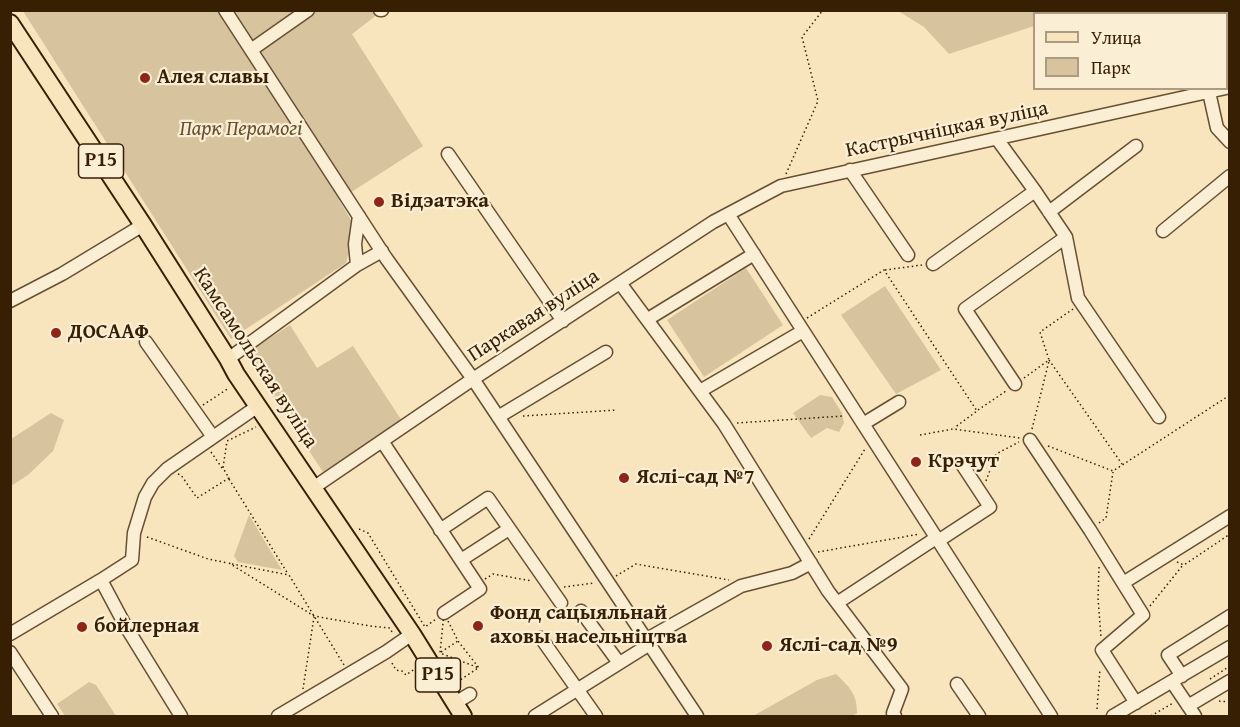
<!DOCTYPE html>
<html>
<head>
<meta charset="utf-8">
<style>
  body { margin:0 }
  #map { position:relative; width:1240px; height:727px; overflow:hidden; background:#f8e5bd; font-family:"Gentium Book Plus",serif }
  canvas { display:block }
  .frame { position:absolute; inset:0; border:12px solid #371f04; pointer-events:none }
  .legend { position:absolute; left:1033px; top:12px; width:195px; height:78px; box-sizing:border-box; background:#faeed4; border:2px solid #ac9b81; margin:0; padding:8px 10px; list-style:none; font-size:18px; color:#371f04 }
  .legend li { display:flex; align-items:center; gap:12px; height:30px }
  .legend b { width:30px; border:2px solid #ac9b81 }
</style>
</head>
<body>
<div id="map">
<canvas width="1240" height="727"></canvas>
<div class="frame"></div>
<ul class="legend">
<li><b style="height:8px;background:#f8e5bd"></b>Улица</li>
<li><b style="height:16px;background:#d7c39e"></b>Парк</li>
</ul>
</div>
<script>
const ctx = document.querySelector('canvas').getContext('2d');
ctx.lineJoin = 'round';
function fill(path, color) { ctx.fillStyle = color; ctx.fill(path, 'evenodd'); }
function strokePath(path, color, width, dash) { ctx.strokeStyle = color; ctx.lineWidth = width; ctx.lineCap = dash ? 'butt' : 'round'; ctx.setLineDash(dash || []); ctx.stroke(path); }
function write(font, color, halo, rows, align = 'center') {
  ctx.font = font + ' "Gentium Book Plus",serif'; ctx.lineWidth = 4.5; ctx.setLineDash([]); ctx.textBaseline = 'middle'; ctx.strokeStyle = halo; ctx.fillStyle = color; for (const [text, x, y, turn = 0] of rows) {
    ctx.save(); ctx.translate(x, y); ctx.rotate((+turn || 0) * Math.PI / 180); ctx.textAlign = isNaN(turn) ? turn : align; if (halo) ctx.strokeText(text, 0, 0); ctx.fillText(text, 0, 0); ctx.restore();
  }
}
const green = new Path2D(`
  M23,11H382L352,34L423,146L339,200L355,227L346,263L231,339Z
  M899,11V10L1082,11L1073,13L1034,14V26L949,54L924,27L898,11Z
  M746,268L783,325L704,377L667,320Z
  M885,286L941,370L896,394L841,315Z
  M290,325L317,368L353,346L402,421L323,472L245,354Z
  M820,395L832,397L842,413L844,423L839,432L827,428L811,438L793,413Z
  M51,413L64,420L53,451L28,475L11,486V439Z
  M249,515L282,570L238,562L234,556Z
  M836,674C849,687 857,693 857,713L852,716H753L817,680Z
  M89,682L96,685L116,716H65L57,704Z`);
const path = new Path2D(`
  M786,174L818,101L802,37L823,10
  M885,270L922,265
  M807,318L884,270L977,411L954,428
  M1049,360L1122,464
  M1024,378L1049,360L1040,332L1073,309
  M203,405L229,388
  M978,410L1006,391
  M523,416L617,410
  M737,423L843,416
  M1032,429L1049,361
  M920,435L953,429L1020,438
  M1048,446L1113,471L1230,395
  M211,452L222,468
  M178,474L181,475L197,498L229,478L223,468L227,441L256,427
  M229,479L288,574
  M986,481L996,454L1019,442
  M1099,523L1106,518L1113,472
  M359,529L368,533L425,627L436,619
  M147,537L208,559L228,563
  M809,539L865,449
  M818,552L920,534
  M1177,562L1184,565L1230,534
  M229,563L314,616L370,626L390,628L392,632
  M232,564L289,575L344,665
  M1099,567L1098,598L1101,637
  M616,576L636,564L729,580
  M485,579L493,574L532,581
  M564,587L594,583
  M1150,606L1183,565
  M444,613L458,641L479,668L440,653Z
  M441,652L458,641
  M392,663L396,670L402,671L406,675L416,668
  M1210,679L1230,666
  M457,682L478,668
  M303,689L314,617
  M1219,701L1230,702
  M1097,709L1100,669
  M1151,716L1173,703`);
const minor = new Path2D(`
  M225,10L386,258L473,379L697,716
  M380,10H382
  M251,50L308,10
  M1209,92L1217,128L1230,142
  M997,139L1035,191L1066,237L965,309L1015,384
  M448,154L563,321
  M850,170L908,255
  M1049,212L1136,146
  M728,214L1051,716
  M1163,231L1230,176
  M1066,237L1078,298L1159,417
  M933,264L1035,191
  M357,265L382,251
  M620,283L724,424L828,591L902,689L893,713L895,716
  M10,301L62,274L143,225
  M648,319L754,254
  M146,342L213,437
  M228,359L357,265L355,244L359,216
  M700,391L803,331
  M498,417L606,352
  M863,424L899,402
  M1030,440L1090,530L1123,583L1230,516
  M382,441L480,589L444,613
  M313,488L473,379L713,222L781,186L1226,88
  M440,530L488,498L561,603
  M938,541L990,507L963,466
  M461,560L509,529
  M101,580L125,625L181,716
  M1123,583L1143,615L1102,650L1136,703
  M837,603L936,538
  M581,611L619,663
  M10,634L101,580L132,560L134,533L145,497L153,483L167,469L258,406
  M541,638L596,716
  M647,639L741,586L792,573L811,563
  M10,652L52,716
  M1182,676L1168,655L1230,616
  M1172,682L1195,716
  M957,684L979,716
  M455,703L470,694
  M1188,706L1230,681
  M278,716L386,652L412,634
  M535,716L650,644
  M1113,716L1230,647`);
const major = new Path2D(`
  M10,23L143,225L228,359L236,374L412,634L463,716`);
const markers = [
  [145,78,6,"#8f2418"],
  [379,202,6,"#8f2418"],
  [56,333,6,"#8f2418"],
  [916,462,6,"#8f2418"],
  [624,478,6,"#8f2418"],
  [478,626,6,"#8f2418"],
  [82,627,6,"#8f2418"],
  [767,646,6,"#8f2418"]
];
const shields = [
  [101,161,45],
  [438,675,45]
];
const shieldNames = [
  ["Р15",101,161],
  ["Р15",438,675]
];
const poiNames = [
  ["Алея славы",157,78],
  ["Відэатэка",391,202],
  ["ДОСААФ",68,333],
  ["Крэчут",928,462],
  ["Яслі-сад №7",636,478],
  ["Фонд сацыяльнай",490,614],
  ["аховы насельніцтва",490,638],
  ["бойлерная",94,627],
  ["Яслі-сад №9",779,646]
];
const parkNames = [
  ["Парк Перамогі",241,130]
];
const streetNames = [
  ["Кастрычніцкая вуліца",947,130,-12],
  ["Паркавая вуліца",534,316,-33],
  ["Камсамольская вуліца",255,358,57]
];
fill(green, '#d7c39e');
strokePath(minor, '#675032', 15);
strokePath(major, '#371f04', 20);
strokePath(path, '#371f04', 1.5, [1.5, 3]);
strokePath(minor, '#faeed4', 12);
strokePath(major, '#f8e5bd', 16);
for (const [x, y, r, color] of markers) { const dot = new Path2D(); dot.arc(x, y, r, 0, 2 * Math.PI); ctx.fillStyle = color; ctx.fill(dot); strokePath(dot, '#faeed4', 2); }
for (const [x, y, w] of shields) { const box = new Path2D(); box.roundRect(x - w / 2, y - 17, w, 34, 4.5); ctx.fillStyle = '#faeed4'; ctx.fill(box); strokePath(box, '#371f04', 1.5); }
write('bold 20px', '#371f04', null, shieldNames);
write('bold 21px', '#371f04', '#faeed4', poiNames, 'left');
write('italic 21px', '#675032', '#faeed4', parkNames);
write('21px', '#371f04', '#faeed4', streetNames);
</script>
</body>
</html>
